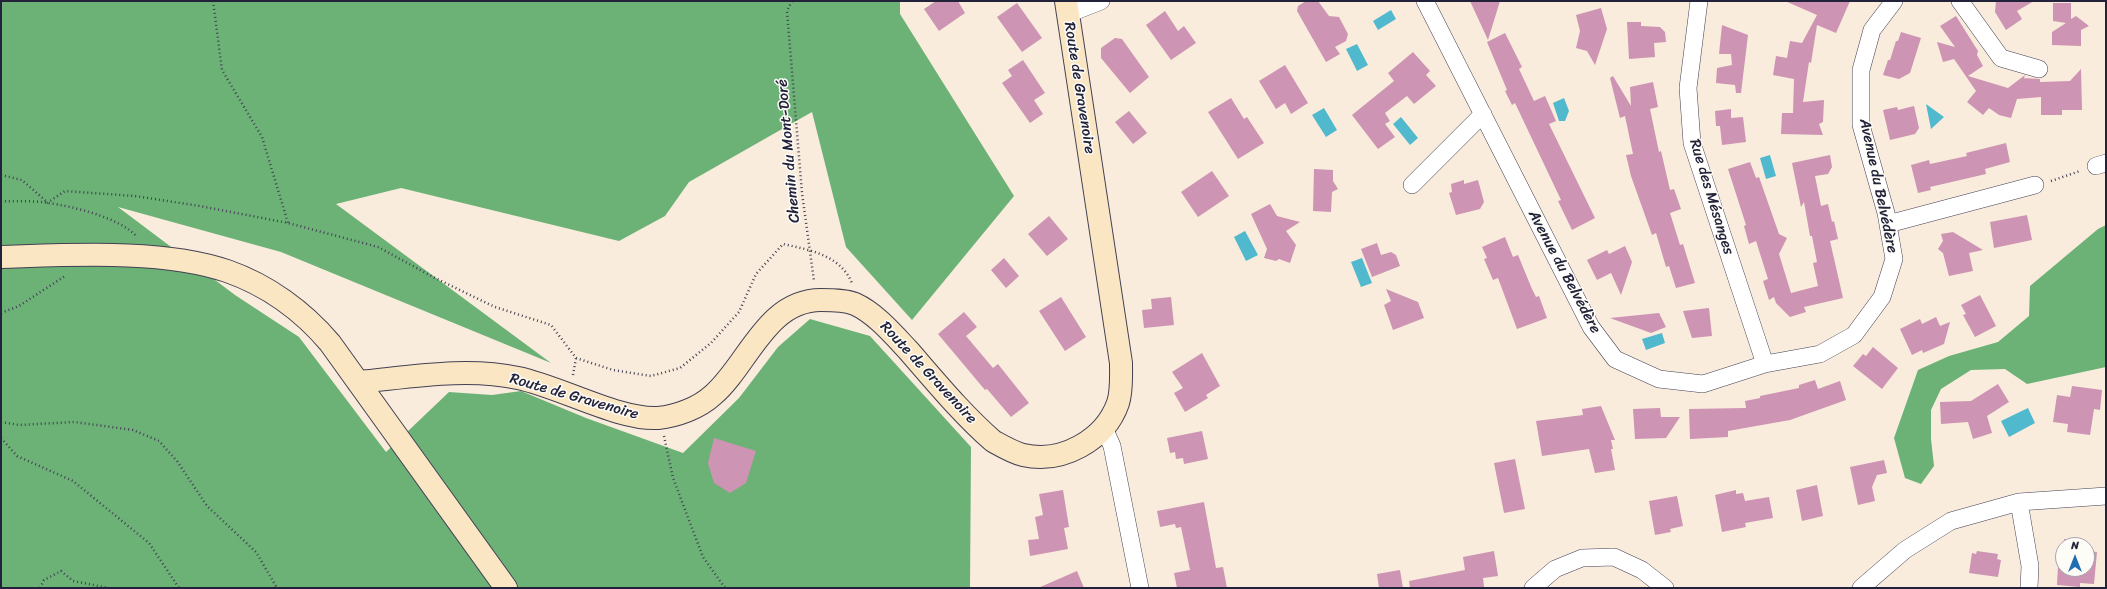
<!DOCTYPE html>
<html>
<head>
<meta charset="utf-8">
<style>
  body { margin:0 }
  #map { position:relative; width:2107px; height:589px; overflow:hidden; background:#f9ecdc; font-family:Sriracha,sans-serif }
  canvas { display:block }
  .frame { position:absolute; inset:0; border:2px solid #22223b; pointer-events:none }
  .north { position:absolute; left:2055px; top:537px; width:40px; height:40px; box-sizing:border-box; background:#fdfcf7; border:1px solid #a5a5ac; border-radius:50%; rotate:0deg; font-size:11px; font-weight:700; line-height:16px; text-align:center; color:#22223b }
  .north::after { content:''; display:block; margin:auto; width:14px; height:18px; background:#1f6fb2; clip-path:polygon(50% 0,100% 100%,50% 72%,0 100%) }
</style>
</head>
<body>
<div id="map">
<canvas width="2107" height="589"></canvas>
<div class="frame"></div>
<div class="north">N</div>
</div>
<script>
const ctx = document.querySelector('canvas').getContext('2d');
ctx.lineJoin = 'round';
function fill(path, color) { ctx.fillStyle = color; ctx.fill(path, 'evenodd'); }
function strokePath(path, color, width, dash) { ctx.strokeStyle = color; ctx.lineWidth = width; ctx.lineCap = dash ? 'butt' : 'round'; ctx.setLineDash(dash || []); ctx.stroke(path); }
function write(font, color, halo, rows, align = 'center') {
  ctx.font = font + ' Sriracha,sans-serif'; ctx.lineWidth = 3; ctx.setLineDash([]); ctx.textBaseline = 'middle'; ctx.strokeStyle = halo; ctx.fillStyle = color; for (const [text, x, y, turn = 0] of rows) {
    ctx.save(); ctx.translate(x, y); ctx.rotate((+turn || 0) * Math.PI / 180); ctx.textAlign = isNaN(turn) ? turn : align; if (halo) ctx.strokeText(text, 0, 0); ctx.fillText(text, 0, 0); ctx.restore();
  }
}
const forest = new Path2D(`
  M1,1H900V14L1014,196L912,320L846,247L812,112L689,182L665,216L619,241L401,188L336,204L551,363L281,252L118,207L235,295L299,337L386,452L449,392L492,395L521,391L586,418L683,453L739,398L778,347L810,319L870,336L971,447L970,588H1Z
  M2106,225V367L2027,384L2005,369L1971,370L1941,389L1931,410V439L1934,466L1921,484L1905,478L1894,438L1918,370L1949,356L1998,342L2029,316L2030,286L2098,229Z`);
const water = new Path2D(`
  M1391,10L1396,19L1378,30L1373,21Z
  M1357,44L1368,65L1357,71L1346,49Z
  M1564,98L1569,111L1565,121H1559L1553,103Z
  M1926,104L1944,117L1931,129Z
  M1324,108L1337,130L1326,137L1312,115Z
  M1401,117L1418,138L1410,145L1393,124Z
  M1770,155L1776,176L1766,179L1760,158Z
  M1245,231L1258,255L1246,261L1234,237Z
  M1362,258L1372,283L1361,287L1351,262Z
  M1662,333L1665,343L1646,350L1642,339Z
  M2028,408L2035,423L2009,437L2001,421Z`);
const building = new Path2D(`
  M936,1H958L965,13L939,31L924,9Z
  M1306,1H1318L1329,16L1339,17L1348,34L1346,41L1335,47L1340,54L1326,62L1297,11L1298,6Z
  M1470,1H1500L1488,40Z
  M1785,1H1850L1836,33L1817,25L1811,63L1809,62L1803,102L1824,100L1823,122L1819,124L1823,135L1781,134L1782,113H1793L1794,79L1773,75L1776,56L1787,58L1790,41L1802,43L1817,15Z
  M1996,1H2034L2017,11L2022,19L2006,30L1995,12Z
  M1017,3L1042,38L1022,52L997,17Z
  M2053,3H2071V19L2076,16L2089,26L2081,30V46L2052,45V32L2066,23L2053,21Z
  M1601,8L1607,29L1595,65L1587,51L1576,48L1580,31L1576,15Z
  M1165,11L1178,31L1184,26L1196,43L1171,60L1146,25Z
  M1956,16L1978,51L1977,55L1983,66L1968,76L2008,88L2025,75L2020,90L2024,78L2040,79V82L2070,81L2081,69L2082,110H2062V115H2041V97L2017,99L2011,118L1999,115L1989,108L1983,115L1967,102L1976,91L1954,59L1943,62L1937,42L1955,47L1940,26Z
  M1627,22H1641V26L1660,27L1665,32L1666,42L1654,43L1655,57L1629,59Z
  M1722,25L1748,35L1741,93H1736L1735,85L1716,83L1717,68L1732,65L1731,54H1719Z
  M1901,32L1921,38L1910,73L1899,79L1883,75L1888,60H1890L1896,41H1898Z
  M1505,33L1522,67L1519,69L1534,101L1545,96L1556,121L1549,124L1595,218L1572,230L1558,201L1561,200L1515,103L1512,105L1505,91L1507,90L1487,42Z
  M1115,38L1122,39L1149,77L1130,93L1101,58V48Z
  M1413,52L1430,71L1426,75L1436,86L1414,104L1407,96L1385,113L1390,121L1385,124L1395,137L1378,149L1352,115L1394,81L1388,73Z
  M1023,60L1045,93L1034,100L1043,114L1030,123L1002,83L1012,76L1008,70Z
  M1285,65L1308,103L1291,114L1285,103L1276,109L1259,81Z
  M1613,76L1631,106L1630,87L1653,82L1658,107L1650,109L1659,152L1661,151L1670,190L1674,189L1681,209L1670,213L1680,245L1683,244L1695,283L1676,288L1669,266L1666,267L1656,233L1652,235L1631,176L1626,155L1633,154L1625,116L1620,118L1610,78Z
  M1231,98L1244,119L1247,117L1264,143L1238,159L1208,112Z
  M1914,106L1919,128L1915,134L1890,140L1883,110L1897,107L1898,110Z
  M1731,109V118L1743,117L1746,142L1722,145L1720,126H1716L1715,111Z
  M1129,111L1147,133L1133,144L1115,122Z
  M2006,143L2010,162L1985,169L1986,174L1930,187L1931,190L1918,193L1911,165L1929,160L1930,164L1967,156L1966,153Z
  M1830,155L1832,167L1828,174L1815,176L1821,206L1828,204L1832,222L1834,221L1838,239L1830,241L1843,298L1804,307L1806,312L1790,317L1776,303L1774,297L1769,300L1763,281L1768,279L1756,241L1749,244L1744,226L1746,225L1728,169L1750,162L1756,178L1759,177L1779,234L1787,238L1779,254L1791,293L1818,286L1813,263L1817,262L1812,236H1810L1804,202L1801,207L1792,163Z
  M1314,169L1333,170V181L1338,189L1332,192L1331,212L1313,211Z
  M1212,171L1229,196L1198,217L1181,192Z
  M1464,180V184L1478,180L1484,202L1480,209L1456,215L1449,193L1452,192L1451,184Z
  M1270,204L1277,216L1300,222L1286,231L1296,245L1290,263L1279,259L1276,261L1264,258L1267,249L1251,214Z
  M2027,215L2032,240L1994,248L1990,222Z
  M1049,216L1068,239L1047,256L1028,234Z
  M1953,232L1983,250L1969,253L1973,271L1949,276L1943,253L1938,249L1943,241L1941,234Z
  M1505,237L1513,257L1518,255L1532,289L1536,297L1539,296L1547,318L1517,329L1498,278L1493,280L1484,259L1487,258L1482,247Z
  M1377,243L1381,255L1391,252L1396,255L1400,266L1372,277L1361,249Z
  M1625,246L1632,262L1621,295L1611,273L1597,280L1587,260L1607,250L1609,254Z
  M1004,258L1019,276L1006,288L991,270Z
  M1386,289L1418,302L1424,318L1393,330L1384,305L1391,301Z
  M1980,295L1996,326L1975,337L1963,315L1966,314L1961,305Z
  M1061,297L1086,337L1065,351L1039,311Z
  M1171,297L1174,325L1144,328L1142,310L1152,309L1151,299Z
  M1709,308L1712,336L1692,338L1683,311Z
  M964,312L977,327L966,336L993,368L998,364L1029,403L1011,417L987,389L985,390L938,334Z
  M1659,313L1666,327L1651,333L1610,318Z
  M1936,317L1940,326L1950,322L1944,344L1923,353L1922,350L1912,355L1900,329L1920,319L1922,324Z
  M1873,347L1898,368L1882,389L1853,366L1863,354L1866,356Z
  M1202,353L1220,386L1206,395L1208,398L1185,412L1174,393L1183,388L1172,372Z
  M1815,380L1818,389L1840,381L1846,400L1790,420L1728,431V437L1690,439L1689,409L1746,408L1745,401L1760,398V396L1799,388V385Z
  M1998,384L2009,402L1987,416L1992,433L1973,439L1968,422L1941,424L1940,402L1971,401Z
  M2072,386L2102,390L2100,410L2094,409L2090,435L2067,432L2068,424L2053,422L2057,395L2070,397Z
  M1601,406L1615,440H1611L1613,449H1611L1615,470L1595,473L1589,449L1542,456L1536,421L1583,415L1582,409Z
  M1660,408L1661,417H1680L1666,438L1635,439L1633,409Z
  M1202,431L1208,459L1184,464L1183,458L1176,459L1175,452L1170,453L1167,438Z
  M714,438L756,451L746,483L730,493L714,483L708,463Z
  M1515,459L1525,509L1504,513L1494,463Z
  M1884,460L1887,473L1877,475L1872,487L1875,501L1858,505L1850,467Z
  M1817,485L1823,516L1802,521L1796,490Z
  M1063,490L1069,527L1064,528L1068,549L1030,556L1028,540L1039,539L1035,517L1043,515L1039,494Z
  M1736,490V494L1743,493L1745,501L1769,497L1773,518L1745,523L1746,527L1722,532L1715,495Z
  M1677,496L1683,526L1670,529L1671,532L1655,535L1649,501Z
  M1204,502L1216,568L1223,567L1227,588H1177L1174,573L1190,570L1181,527L1176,528L1175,524L1160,527L1157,511Z
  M2064,539L2087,541V545H2064Z
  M2059,547H2063V569H2087V551L2097,552L2094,584L2080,583V587L2057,585Z
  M1494,551L1498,576L1483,578L1484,587L1410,588L1409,581L1465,570L1463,557Z
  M1977,551L1998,554L1997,559L2001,560L1998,577L1969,573L1972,553L1976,554Z
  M1400,570L1403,588H1379L1377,574Z
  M1077,571L1084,588H1038Z`);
const path = new Path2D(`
  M213,1L222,70L262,137L288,223
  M792,1L787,11L802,193L814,281
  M1,175L22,180L47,202
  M2051,181L2080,171
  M1,201C16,202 33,200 48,203C72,206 121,218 137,237
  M47,203L65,191L135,196L200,206L288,223L378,247L435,278L495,307L551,325L576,358L613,370L651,376L680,368L711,343L739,312L756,274L783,244C810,250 840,255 852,283
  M1,313L19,306L65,276
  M573,375L576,358
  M1,422L19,425L75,422L133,430L159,441L177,461L207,506L256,552L277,588
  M664,436L673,478L703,557L725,588
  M1,438L17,456L73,481L149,543L179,588
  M40,588L44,580L61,571L73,581L109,588`);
const street = new Path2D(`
  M1425,1L1591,327L1615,359L1659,379L1703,384L1765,364L1820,354L1854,335L1882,297L1894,259L1886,213L1861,125V70L1872,30L1894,1
  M1699,1L1688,88L1692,143L1765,364
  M1960,1L2001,58L2039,69
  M1068,14L1101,1
  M2096,166L2106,163
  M1412,185L1483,114
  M1888,224L2035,185
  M1104,428L1112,446L1140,588
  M2019,502L2030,566L2029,588
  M1533,588L1555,569L1582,558L1614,557L1642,570L1665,588
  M1861,588L1905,550L1951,521L2019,502L2106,496`);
const secondary = new Path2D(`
  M1,257C69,255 163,249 227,271C267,285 303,311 330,343L506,588
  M358,382C411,377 466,367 518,378C561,387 618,420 658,418C677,416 699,408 713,395C748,365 766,300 821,300C832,300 845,300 855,304C875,313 893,334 908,350C935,381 962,414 993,441C1002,446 1012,452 1023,455C1062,464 1105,440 1118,403C1122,391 1121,376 1121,363L1066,1`);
const streetNames = [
  ["Route de Gravenoire",1079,88,81],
  ["Chemin du Mont-Doré",789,151,-95],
  ["Avenue du Belvédère",1878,186,78],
  ["Rue des Mésanges",1711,197,73],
  ["Avenue du Belvédère",1564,272,62],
  ["Route de Gravenoire",928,373,47],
  ["Route de Gravenoire",574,397,16]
];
fill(forest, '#6cb277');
fill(water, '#50b9ce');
fill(building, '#cd94b3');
strokePath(street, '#424053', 18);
strokePath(secondary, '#424053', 24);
strokePath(path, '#424053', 2.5, [1, 3]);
strokePath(street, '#fff', 17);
strokePath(secondary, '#fbe6c4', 22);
write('15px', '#22223b', '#fdfcf7', streetNames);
</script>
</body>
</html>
